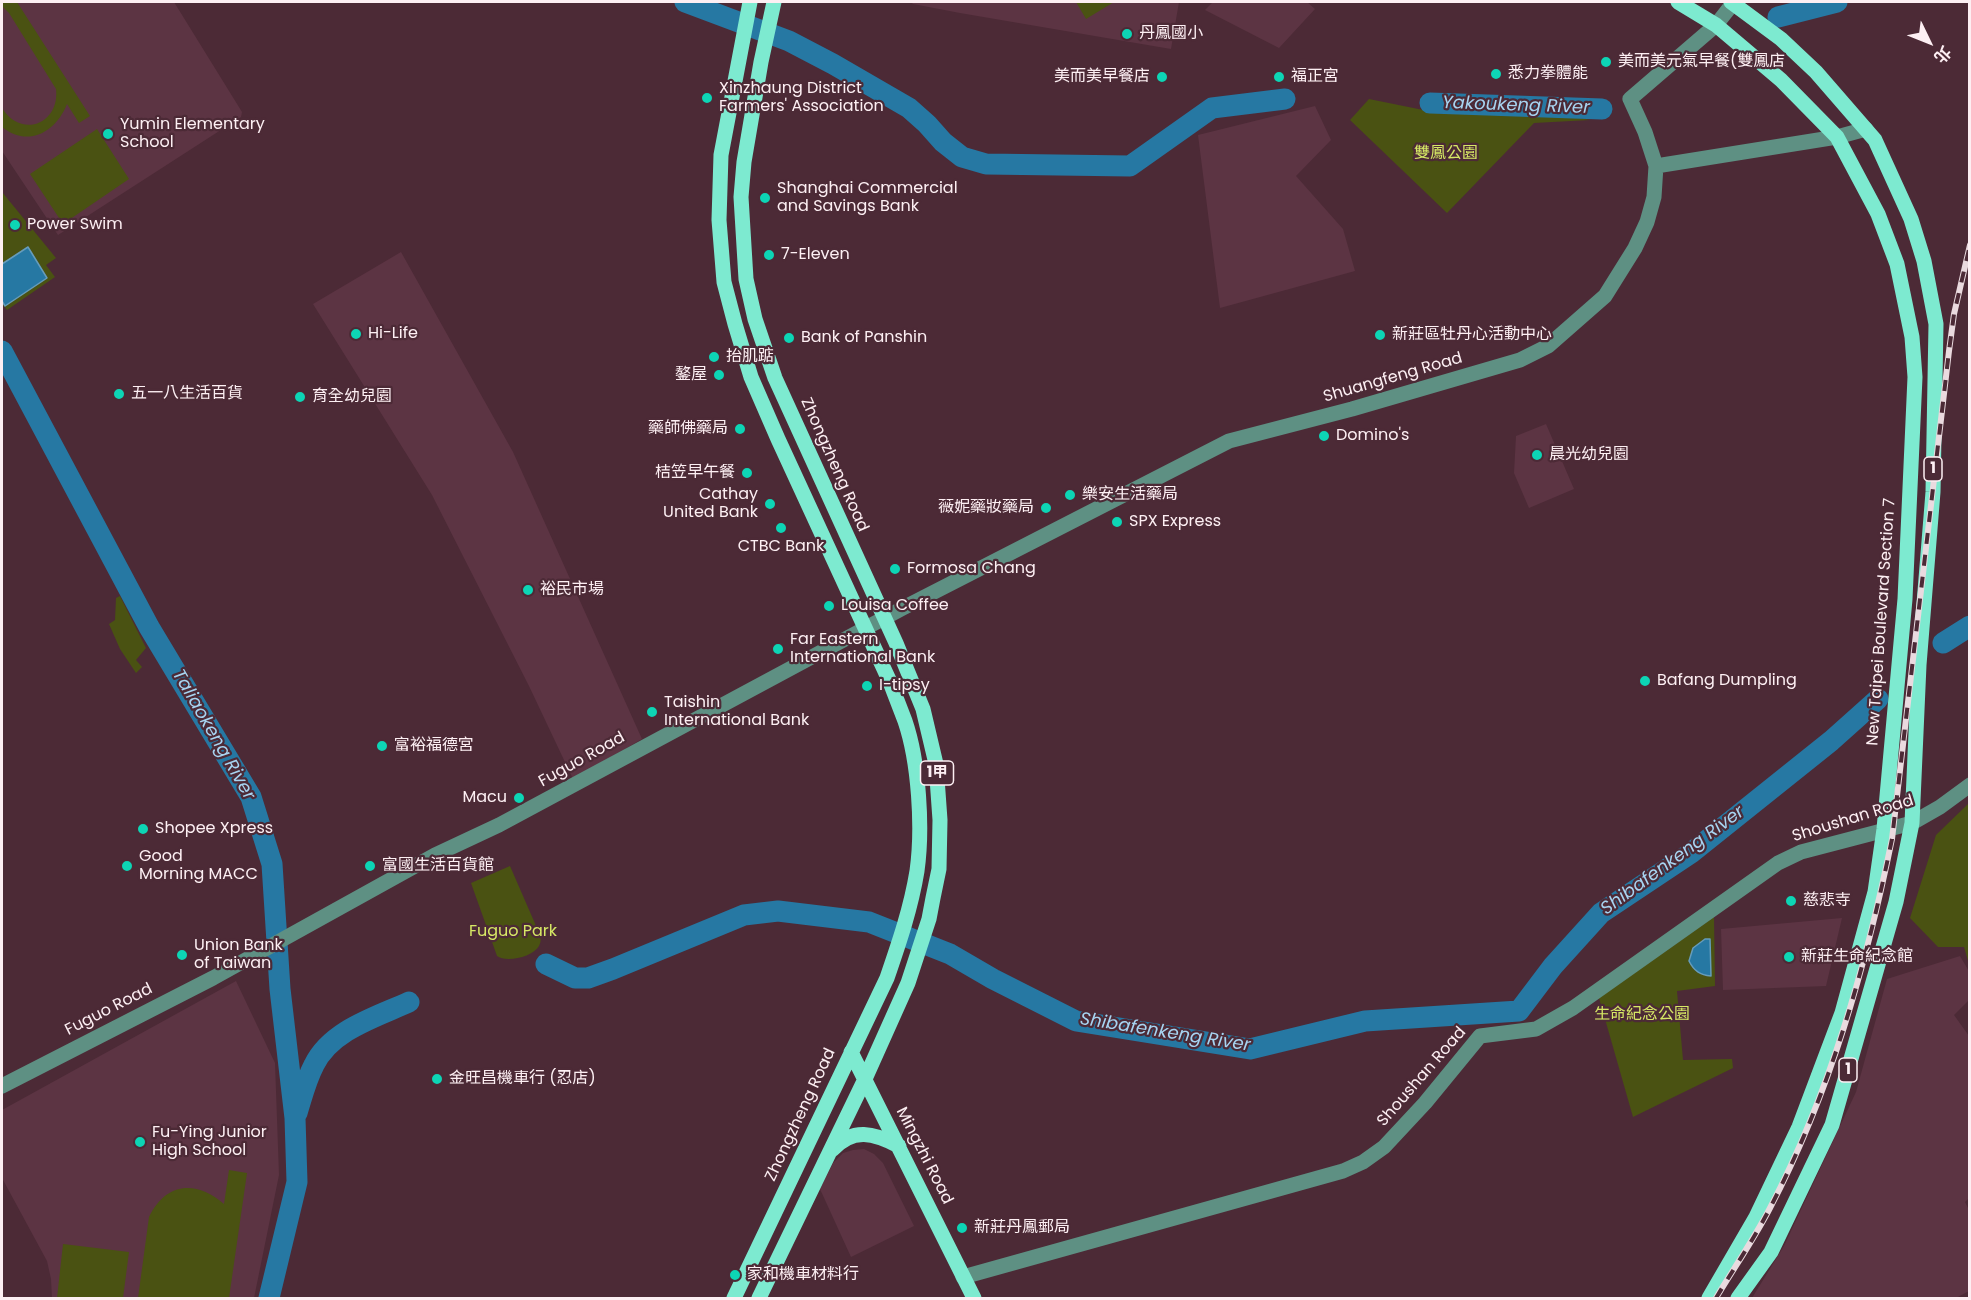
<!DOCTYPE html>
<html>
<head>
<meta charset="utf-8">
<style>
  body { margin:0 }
  #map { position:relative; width:1971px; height:1300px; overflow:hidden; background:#4c2a36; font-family:Poppins,"Noto Sans TC",sans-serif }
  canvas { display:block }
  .frame { position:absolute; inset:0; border:3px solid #fdeff3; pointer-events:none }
  .north { position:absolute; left:1899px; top:12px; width:60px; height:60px; -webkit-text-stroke:4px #4c2a36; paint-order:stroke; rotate:133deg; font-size:16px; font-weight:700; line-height:24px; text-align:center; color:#fdeff3 }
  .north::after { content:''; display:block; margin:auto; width:21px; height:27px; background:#fdeff3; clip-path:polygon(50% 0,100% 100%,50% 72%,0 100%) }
</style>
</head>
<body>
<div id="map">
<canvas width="1971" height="1300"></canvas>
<div class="frame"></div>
<div class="north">北</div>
</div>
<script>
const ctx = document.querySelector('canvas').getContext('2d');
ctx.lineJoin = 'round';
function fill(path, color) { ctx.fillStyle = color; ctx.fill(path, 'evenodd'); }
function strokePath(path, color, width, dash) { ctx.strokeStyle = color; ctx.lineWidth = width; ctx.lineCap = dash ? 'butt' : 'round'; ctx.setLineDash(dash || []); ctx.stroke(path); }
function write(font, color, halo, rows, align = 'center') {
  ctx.font = font + ' Poppins,"Noto Sans TC",sans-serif'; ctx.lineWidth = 4.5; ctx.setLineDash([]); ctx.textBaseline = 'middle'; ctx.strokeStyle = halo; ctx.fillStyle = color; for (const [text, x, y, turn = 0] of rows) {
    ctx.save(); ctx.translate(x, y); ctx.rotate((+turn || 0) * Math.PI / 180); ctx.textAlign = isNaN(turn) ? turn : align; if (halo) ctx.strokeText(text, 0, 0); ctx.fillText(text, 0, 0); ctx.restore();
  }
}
const built = new Path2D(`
  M2,2H174L242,112L241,117L58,235L2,151Z
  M911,2H1179L1171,49L960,13L913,4Z
  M1213,2H1307L1315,9L1279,48L1205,10Z
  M1315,106L1331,140L1296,176L1343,229L1355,271L1220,308L1198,135Z
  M401,252L513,452L642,739L573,779L529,686L432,495L313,304Z
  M1546,424L1574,489L1529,508L1514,473L1516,436Z
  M1842,918L1826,986L1723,990L1721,929Z
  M1960,956L1970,973L1969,1000L1954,1015L1969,1036L1970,1197L1965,1202L1970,1212L1969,1291L1956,1298H1752L1784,1246L1856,1092L1887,979Z
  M236,981L275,1063L279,1175L254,1298H52L51,1279L47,1261L2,1178V1110Z
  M864,1149L874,1154L883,1163L914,1226L851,1257L820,1189L833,1163L843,1153L853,1150Z`);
const green = new Path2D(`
  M2,2H17L90,116L79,123L67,104C56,132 28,148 2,127V108C21,139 60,124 56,89L9,13L2,6Z
  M1076,2H1114L1086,19Z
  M1369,99L1443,114L1538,111L1590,120L1534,123L1447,213L1350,120Z
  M97,129L129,179L63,224L30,174Z
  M2,192L56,258L46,265L55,277L7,310L2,304Z
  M120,596L146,648L136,660L142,667L136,673L120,649L109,624L115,620L116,598Z
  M1969,803V964L1964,947H1938L1910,918L1936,835Z
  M510,866L540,935C541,940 541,942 539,946C533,957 506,963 497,956L471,883Z
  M1714,917L1715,986L1677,991L1683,1060L1732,1059L1733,1068L1633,1117L1599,998Z
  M229,1170L247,1173L229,1298H138L149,1217C166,1182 196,1180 224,1204Z
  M63,1244L129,1252L123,1298H57Z`);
const water = new Path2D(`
  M28,247L47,278L5,306L2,301V264Z
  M1705,939H1710L1711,976C1700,975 1694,971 1689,961L1693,948Z`);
const river = new Path2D(`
  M685,2L789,41L833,64L909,108L927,124L943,142L962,157L986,164L1130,166L1212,108L1285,99
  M1778,17L1837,2
  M1430,103L1602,109
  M2,351L149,627L251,797L272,864L280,989L295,1118L297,1182L269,1298
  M1943,643L1970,626
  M546,964L575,978H588L613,969L744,915L778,911L869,922L950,954L993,979L1076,1021L1250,1049L1365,1021L1519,1011L1553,966L1601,913L1691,853L1831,741L1878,699
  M297,1113C302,1097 306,1080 314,1065C331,1030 376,1017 409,1002`);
const minor = new Path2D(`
  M1656,166L1837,137L1866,129
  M2,1086L213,978L435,855L499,825L903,608L1229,441L1352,409L1520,360L1548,346L1605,296L1635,248L1647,222L1654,197L1656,166L1645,132L1630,99L1716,25L1734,2
  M963,1277L1343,1171L1363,1162L1384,1147L1425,1103L1480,1036L1536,1029L1573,1008L1778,863L1801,852L1912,823L1940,807L1970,785`);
const major = new Path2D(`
  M1678,2L1716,25L1781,80L1837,137L1878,214L1897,264L1912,337L1915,377L1905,599L1884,829L1875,892L1842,1013L1799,1127L1756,1217L1709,1298
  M1731,2L1781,39L1816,72L1875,140L1911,219L1924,261L1936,324L1933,492L1919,665L1912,823L1896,902L1832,1125L1771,1252L1738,1298
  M851,1052L974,1298
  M832,1150C853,1127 874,1133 899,1146
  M734,1298L887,978C899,943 911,908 917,871C923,828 919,762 905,721C900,708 895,695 890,682L778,439L751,377L735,324L724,282L719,220L721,155L750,2
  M759,1298L865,1079L908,983L929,919L933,898L939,869L940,820L936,764L923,709L896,643L775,378L755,319L746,279L741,197L744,162L761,62L774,2`);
const rail = new Path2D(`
  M1716,1298C1734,1268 1754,1239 1770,1208C1830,1093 1866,966 1892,839L1949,351L1954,314L1970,245`);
const markers = [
  [1127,34,6,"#0dd5b5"],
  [1606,62,6,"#0dd5b5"],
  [1496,74,6,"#0dd5b5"],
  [1162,77,6,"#0dd5b5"],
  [1279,77,6,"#0dd5b5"],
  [707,98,6,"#0dd5b5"],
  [108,134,6,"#0dd5b5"],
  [765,198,6,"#0dd5b5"],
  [15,225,6,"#0dd5b5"],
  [769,255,6,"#0dd5b5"],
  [356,334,6,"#0dd5b5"],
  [1380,335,6,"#0dd5b5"],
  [789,338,6,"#0dd5b5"],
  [714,357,6,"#0dd5b5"],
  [719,375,6,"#0dd5b5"],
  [119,394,6,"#0dd5b5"],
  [300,397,6,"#0dd5b5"],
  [740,429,6,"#0dd5b5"],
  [1324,436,6,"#0dd5b5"],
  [1537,455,6,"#0dd5b5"],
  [747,473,6,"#0dd5b5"],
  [1070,495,6,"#0dd5b5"],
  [770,504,6,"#0dd5b5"],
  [1046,508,6,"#0dd5b5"],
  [1117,522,6,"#0dd5b5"],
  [781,528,6,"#0dd5b5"],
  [895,569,6,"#0dd5b5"],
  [528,590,6,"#0dd5b5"],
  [829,606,6,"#0dd5b5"],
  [778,649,6,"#0dd5b5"],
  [1645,681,6,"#0dd5b5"],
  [867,686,6,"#0dd5b5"],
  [652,712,6,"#0dd5b5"],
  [382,746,6,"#0dd5b5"],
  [519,798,6,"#0dd5b5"],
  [143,829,6,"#0dd5b5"],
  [127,866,6,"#0dd5b5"],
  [370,866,6,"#0dd5b5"],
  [1791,901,6,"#0dd5b5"],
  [182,955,6,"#0dd5b5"],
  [1789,957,6,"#0dd5b5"],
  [437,1079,6,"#0dd5b5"],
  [140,1142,6,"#0dd5b5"],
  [962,1228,6,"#0dd5b5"],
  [735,1275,6,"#0dd5b5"]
];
const shields = [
  [1933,469,18],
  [937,773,33],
  [1848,1070,18]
];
const shieldNames = [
  ["1",1933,469],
  ["1甲",937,773],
  ["1",1848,1070]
];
const poiNames = [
  ["丹鳳國小",1139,34],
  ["美而美元氣早餐(雙鳳店",1618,62],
  ["悉力拳體能",1508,74],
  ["美而美早餐店",1150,77,"right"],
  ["福正宮",1291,77],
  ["Xinzhaung District",719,89],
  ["Farmers' Association",719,107],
  ["Yumin Elementary",120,125],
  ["School",120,143],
  ["Shanghai Commercial",777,189],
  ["and Savings Bank",777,207],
  ["Power Swim",27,225],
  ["7-Eleven",781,255],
  ["Hi-Life",368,334],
  ["新莊區牡丹心活動中心",1392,335],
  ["Bank of Panshin",801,338],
  ["抬肌踮",726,357],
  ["鏊屋",707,375,"right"],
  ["五一八生活百貨",131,394],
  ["育全幼兒園",312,397],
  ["藥師佛藥局",728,429,"right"],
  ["Domino's",1336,436],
  ["晨光幼兒園",1549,455],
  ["桔笠早午餐",735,473,"right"],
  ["Cathay",758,495,"right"],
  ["United Bank",758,513,"right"],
  ["樂安生活藥局",1082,495],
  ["薇妮藥妝藥局",1034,508,"right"],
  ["SPX Express",1129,522],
  ["CTBC Bank",781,547,"center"],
  ["Formosa Chang",907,569],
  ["裕民市場",540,590],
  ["Louisa Coffee",841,606],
  ["Far Eastern",790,640],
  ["International Bank",790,658],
  ["Bafang Dumpling",1657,681],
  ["I-tipsy",879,686],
  ["Taishin",664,703],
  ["International Bank",664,721],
  ["富裕福德宮",394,746],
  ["Macu",507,798,"right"],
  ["Shopee Xpress",155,829],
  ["Good",139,857],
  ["Morning MACC",139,875],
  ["富國生活百貨館",382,866],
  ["慈悲寺",1803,901],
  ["Union Bank",194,946],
  ["of Taiwan",194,964],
  ["新莊生命紀念館",1801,957],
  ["金旺昌機車行 (忍店)",449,1079],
  ["Fu-Ying Junior",152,1133],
  ["High School",152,1151],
  ["新莊丹鳳郵局",974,1228],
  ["家和機車材料行",747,1275]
];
const parkNames = [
  ["雙鳳公園",1446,154],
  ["Fuguo Park",513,932],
  ["生命紀念公園",1642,1015]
];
const streetNames = [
  ["Shuangfeng Road",1393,378,-16],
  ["Zhongzheng Road",834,465,66],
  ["New Taipei Boulevard Section 7",1882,622,-86],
  ["Fuguo Road",582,760,-29],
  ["Shoushan Road",1853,819,-17],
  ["Fuguo Road",109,1010,-27],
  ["Shoushan Road",1422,1077,-49],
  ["Zhongzheng Road",801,1115,-65],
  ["Mingzhi Road",924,1156,63]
];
const waterNames = [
  ["Yakoukeng River",1516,106,2],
  ["Taliaokeng River",213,735,60],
  ["Shibafenkeng River",1673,861,-36],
  ["Shibafenkeng River",1165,1033,9]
];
fill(built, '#5c3443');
fill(green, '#4a5212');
fill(water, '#2678a3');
strokePath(water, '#669cbb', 1.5);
strokePath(river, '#2678a3', 21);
strokePath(minor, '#5e9083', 15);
strokePath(major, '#7dead0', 15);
strokePath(rail, '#eadadf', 6);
strokePath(rail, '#4c2a36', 4, [11]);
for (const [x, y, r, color] of markers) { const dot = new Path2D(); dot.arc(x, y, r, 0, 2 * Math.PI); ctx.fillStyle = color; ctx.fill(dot); strokePath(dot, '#4c2a36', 2); }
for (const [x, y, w] of shields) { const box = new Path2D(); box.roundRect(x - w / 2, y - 12, w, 24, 4.5); ctx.fillStyle = '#4c2a36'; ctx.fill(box); strokePath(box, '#fdeff3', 1.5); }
write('bold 15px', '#fdeff3', null, shieldNames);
write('16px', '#fdeff3', '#4c2a36', poiNames, 'left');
write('16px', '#d6e865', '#4c2a36', parkNames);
write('16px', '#fdeff3', '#4c2a36', streetNames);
write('italic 18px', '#a7d4f1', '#4c2a36', waterNames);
</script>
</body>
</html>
